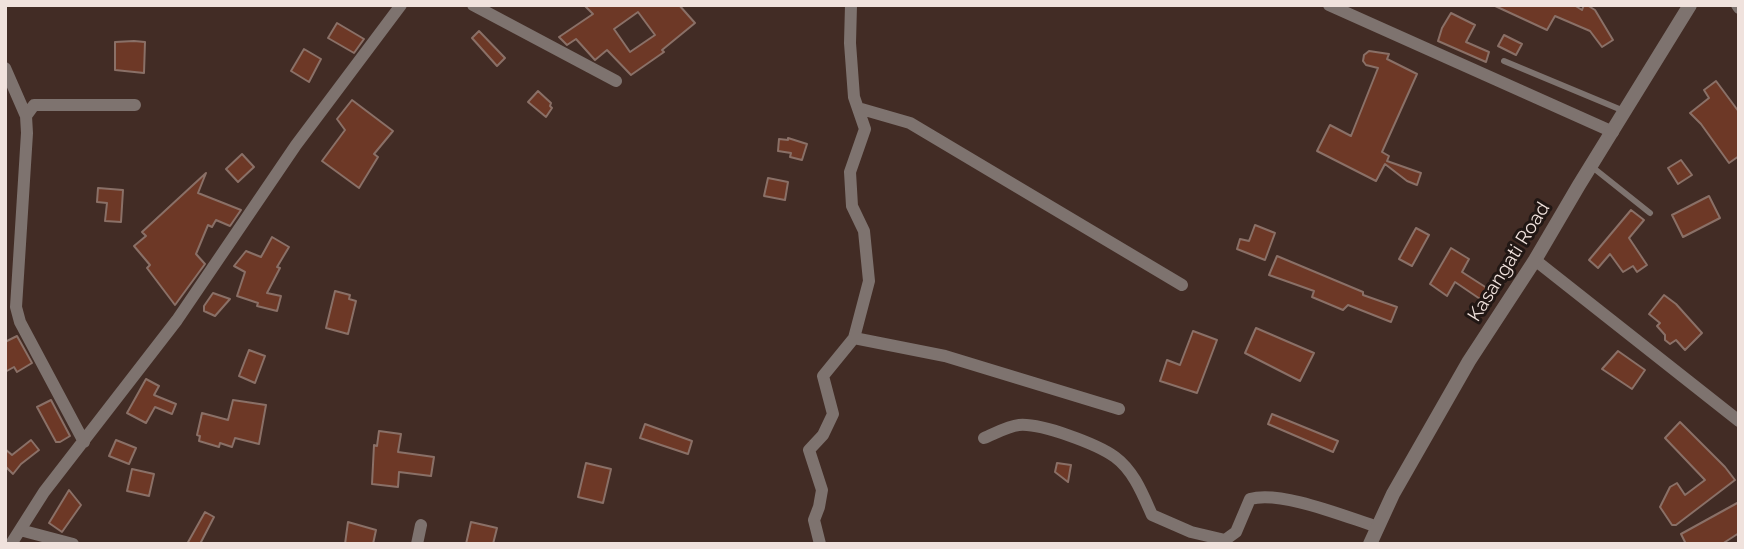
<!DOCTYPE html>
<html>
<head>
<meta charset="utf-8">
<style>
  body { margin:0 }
  #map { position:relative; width:1744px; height:549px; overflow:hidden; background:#422c25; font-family:Raleway,sans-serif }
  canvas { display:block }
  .frame { position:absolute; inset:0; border:7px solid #f0e2dd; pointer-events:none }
</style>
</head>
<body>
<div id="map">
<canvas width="1744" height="549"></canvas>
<div class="frame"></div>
</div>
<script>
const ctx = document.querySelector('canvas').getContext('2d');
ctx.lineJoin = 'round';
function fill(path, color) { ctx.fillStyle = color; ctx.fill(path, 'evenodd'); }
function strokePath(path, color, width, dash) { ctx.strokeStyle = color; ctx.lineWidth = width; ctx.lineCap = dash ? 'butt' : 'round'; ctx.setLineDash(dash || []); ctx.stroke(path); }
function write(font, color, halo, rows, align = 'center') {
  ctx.font = font + ' Raleway,sans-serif'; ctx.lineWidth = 6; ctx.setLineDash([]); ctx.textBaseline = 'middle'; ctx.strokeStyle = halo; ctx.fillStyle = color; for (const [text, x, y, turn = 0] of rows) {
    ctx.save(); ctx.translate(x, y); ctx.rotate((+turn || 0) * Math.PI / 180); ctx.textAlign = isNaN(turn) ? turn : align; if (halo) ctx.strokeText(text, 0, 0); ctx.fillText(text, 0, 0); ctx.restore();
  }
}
const building = new Path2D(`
  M584,5H679L695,23L662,50L664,52L631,75L607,50L595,60L576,39L567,45L559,37L593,14ZM638,12L655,35L630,52L614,29Z
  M1493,5H1574L1582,10L1584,5H1587L1595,10L1613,40L1602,47L1590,31L1555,16L1547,30Z
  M1451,13L1475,25L1466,42L1489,52L1486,62L1438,41L1442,28Z
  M337,23L364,39L354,53L328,38Z
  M479,31L505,58L497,66L472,38Z
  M1504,35L1522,44L1516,55L1498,46Z
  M134,41L145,42L144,73L115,70V42Z
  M304,49L321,59L309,82L291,71Z
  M1369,51L1389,54L1387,59L1417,74L1382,152L1389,156L1387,161L1421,173L1417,185L1407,181L1385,164L1376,181L1317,151L1330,125L1351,136L1378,68L1366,65L1363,61L1364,55Z
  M1716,81L1739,112V156L1729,163L1701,124L1690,113L1709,98L1704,90Z
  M538,91L551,103L550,106L552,108L546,117L528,102Z
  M352,100L393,131L374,154L378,157L359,188L322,161L345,130L337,119Z
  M788,138L807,144L802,160L790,157L791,153L778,151L779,139L788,140Z
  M242,154L254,167L238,182L226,169Z
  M1681,160L1692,175L1678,184L1668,168Z
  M206,173L198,193L241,210L230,226L216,220L212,227L208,225L196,254L205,264L175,305L147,268L150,265L134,246L146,236L142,232Z
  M768,178L788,182L785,200L764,196Z
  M98,188L123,190L121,222L105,221L107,203L97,202Z
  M1709,196L1720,218L1683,237L1672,215Z
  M1631,210L1644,220L1629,238L1647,265L1637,272L1633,266L1623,272L1610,254L1598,268L1589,260Z
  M1255,225L1275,233L1265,260L1237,249L1240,239L1249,241Z
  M1416,228L1429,235L1412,266L1399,259Z
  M272,237L289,247L277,267L280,268L267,293L281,296L277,311L257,306L258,303L237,296L245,272L234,266L246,251L261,257Z
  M1451,248L1469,259L1462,272L1490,290L1483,301L1455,282L1447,296L1430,284Z
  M1277,256L1363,292V295L1397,307L1391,322L1348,305L1343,310L1312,297L1314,291L1269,275Z
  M335,291L350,295L349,299L356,301L348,334L326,328Z
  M213,293L230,299L215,316L204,311V306Z
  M1664,295L1676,304L1702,333L1685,350L1676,340L1670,344L1665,340V335L1657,326L1660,323L1649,314Z
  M1256,328L1314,353L1300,381L1245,353Z
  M1193,331L1217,340L1197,393L1160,381L1167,360L1180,365Z
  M17,336L32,363L17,372L14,367L5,372V342Z
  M249,350L265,356L255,383L239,376Z
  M1618,351L1645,370L1632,389L1602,369Z
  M146,379L159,386L154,395L176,404L172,414L155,407L146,423L127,413Z
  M51,400L70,436L60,442H56L37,407Z
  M233,400L266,405L259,444L235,438L232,447L220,443L219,447L199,441L200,436L197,435L202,413L228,420Z
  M1272,414L1338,441L1333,452L1268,424Z
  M1680,422L1725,467L1735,480L1676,525H1672L1660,507L1670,487L1677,483L1685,495L1705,480L1665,438Z
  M645,424L692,441L688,454L640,438Z
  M379,431L401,434L398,452L434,457L431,476L399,472L398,487L372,484L374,445L377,446Z
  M31,440L39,450L21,464L13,474L5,466V449L12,455Z
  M116,440L136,448L129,464L109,456Z
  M586,463L611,469L603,503L578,497Z
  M1057,463L1071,465L1068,482L1055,472Z
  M132,469L154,474L149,496L127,491Z
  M69,490L81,505L62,532L49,523Z
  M1739,502V533L1722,544H1686L1681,534Z
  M205,512L214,517L200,544H187Z
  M348,522L376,530L373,544H345Z
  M471,522L497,528L493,544H466Z`);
const service = new Path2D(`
  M1504,61L1624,111
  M1591,166L1650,213`);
const minor = new Path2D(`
  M473,5L616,81
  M1329,5L1613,132
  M1737,5L1739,8
  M5,68L26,116L27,133L16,307L20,322L84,442
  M858,108L910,123L1182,285
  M26,116L34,105H135
  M1535,260L1739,421
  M854,338L945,356L1119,409
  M984,438C994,434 1008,426 1019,425C1041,423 1097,444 1115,457C1134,471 1143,495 1152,515L1191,532L1225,540L1236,532L1250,499C1281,490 1346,517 1378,527
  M20,530L73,544
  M11,544L44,492L177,320L296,145L401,5
  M417,544L421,525
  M820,544L814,520L819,507L822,490L809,450L823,435L833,414L823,376L854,338L869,281L864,231L852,206L850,172L865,129L854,97L850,43L851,5`);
const tertiary = new Path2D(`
  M1370,544L1393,494L1469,361L1535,260L1579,185L1690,5`);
const streetNames = [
  ["Kasangati Road",1509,262,-58]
];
fill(building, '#6d3826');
strokePath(building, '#8a7067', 2);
strokePath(service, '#7e736f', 6);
strokePath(minor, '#7e736f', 12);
strokePath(tertiary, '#7e736f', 14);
write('19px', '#f0e2dd', '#211714', streetNames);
</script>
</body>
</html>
